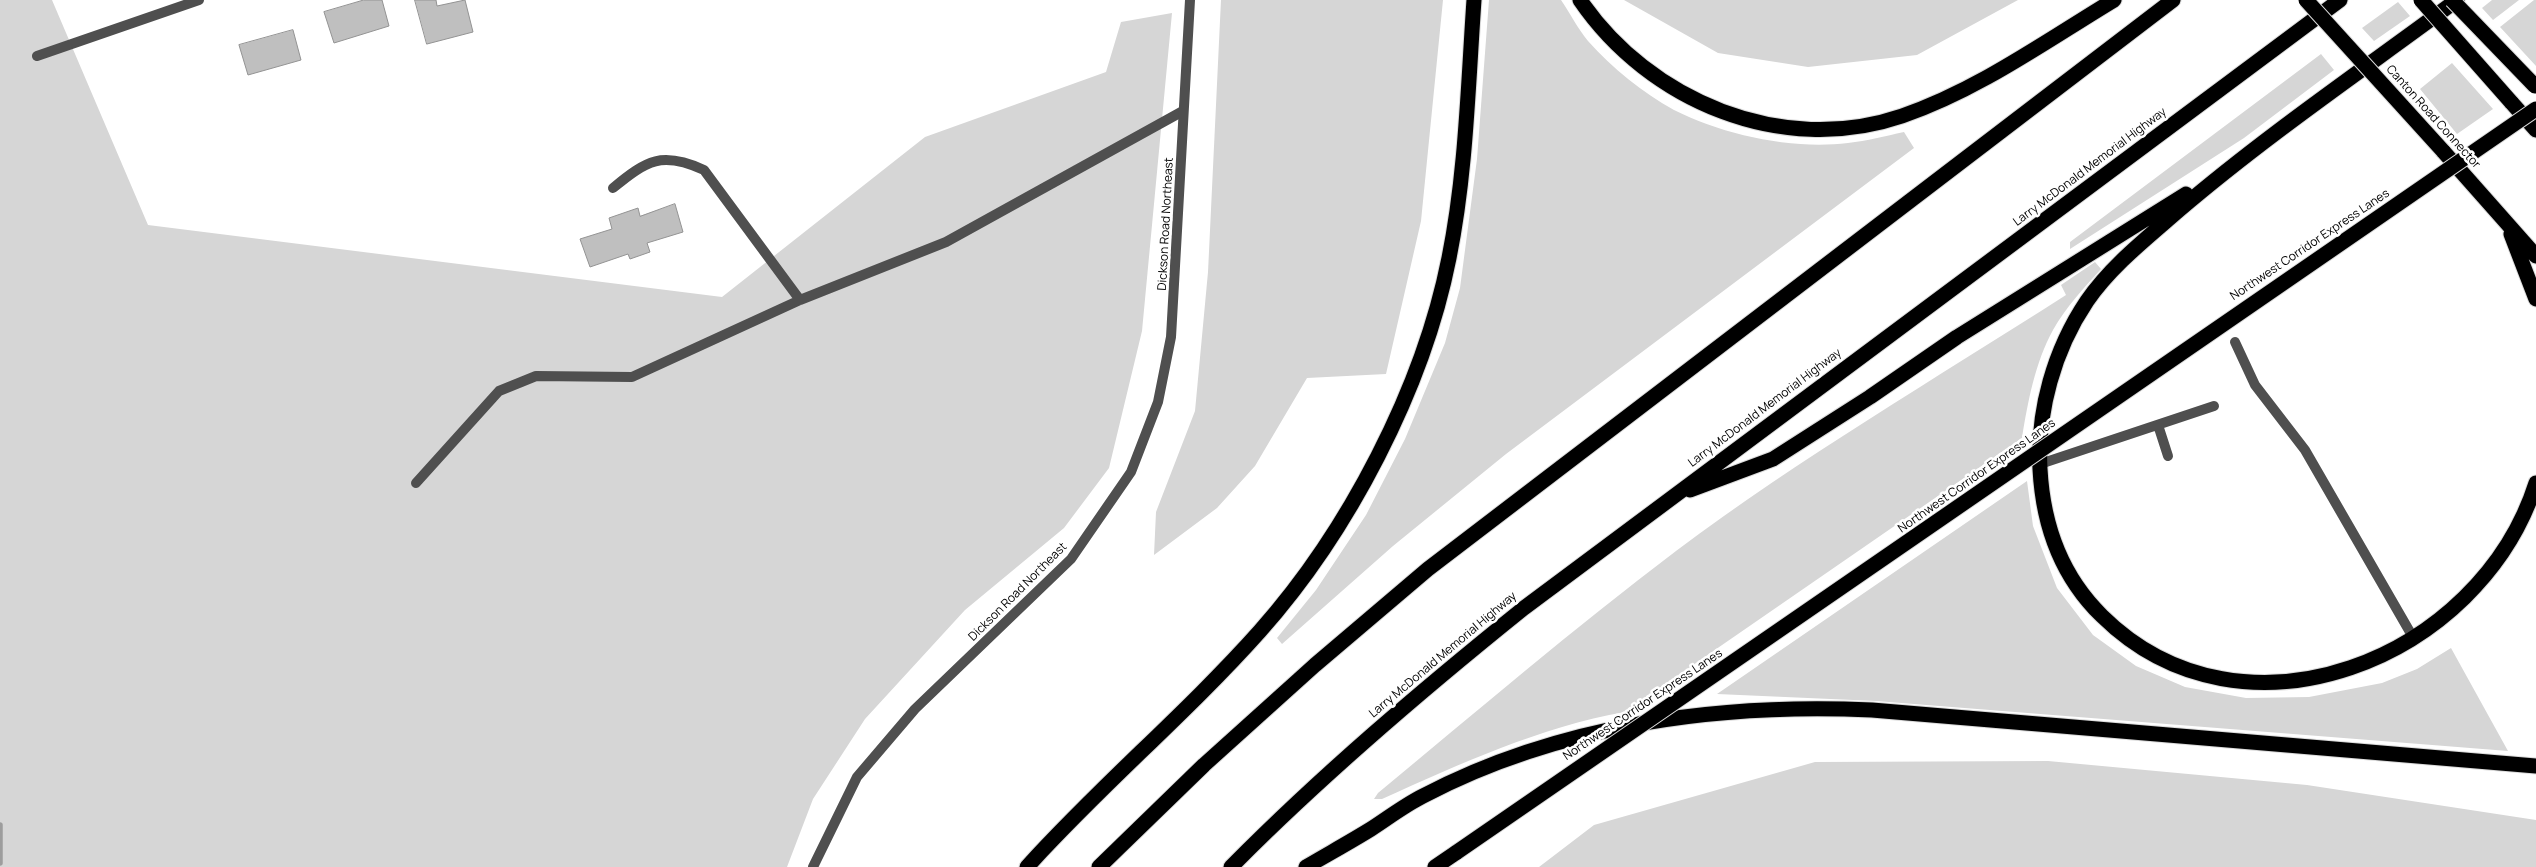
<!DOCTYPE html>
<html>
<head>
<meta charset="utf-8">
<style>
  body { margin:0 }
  canvas { display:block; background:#fff }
</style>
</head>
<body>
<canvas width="2536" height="867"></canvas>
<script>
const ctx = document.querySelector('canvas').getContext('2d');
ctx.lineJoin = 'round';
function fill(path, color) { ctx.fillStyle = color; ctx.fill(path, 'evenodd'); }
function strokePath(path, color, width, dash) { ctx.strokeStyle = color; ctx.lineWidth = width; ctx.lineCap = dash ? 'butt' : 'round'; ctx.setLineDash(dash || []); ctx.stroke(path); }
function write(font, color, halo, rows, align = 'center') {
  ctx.font = font + ' Manrope,sans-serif'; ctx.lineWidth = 5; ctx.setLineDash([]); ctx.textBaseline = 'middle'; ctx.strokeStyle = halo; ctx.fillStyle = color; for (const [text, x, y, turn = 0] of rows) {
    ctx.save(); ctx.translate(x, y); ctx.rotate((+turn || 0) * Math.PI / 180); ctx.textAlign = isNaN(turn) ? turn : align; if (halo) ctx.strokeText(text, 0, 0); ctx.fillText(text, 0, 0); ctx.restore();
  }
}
const green = new Path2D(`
  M0,0H52L148,225L722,297L925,137L1106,72L1121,22L1172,13L1142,331L1109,468L1064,528L965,610L865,719L813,799L787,867H0Z
  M1221,0H1443L1421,221L1386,374L1307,378L1255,466L1217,508L1154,555L1156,512L1195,411L1208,272Z
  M1489,0H1561C1570,13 1578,29 1588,41C1612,68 1643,93 1674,110C1724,135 1792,150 1848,143C1867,141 1885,136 1904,132L1914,148L1506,454L1393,546L1282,644L1277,638L1316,590L1366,515L1405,439L1445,343L1460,288L1477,159Z
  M1624,0H2018L1917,55L1808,67L1718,53Z
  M2492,0H2519L2493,20L2482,8Z
  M2534,0H2536V66L2500,27Z
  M2398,2L2410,16L2374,41L2362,28Z
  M2321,54L2334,70L2244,138L2070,249V242Z
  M2452,63L2493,109L2457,134L2420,89Z
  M2095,262L2101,269C2084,288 2066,307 2053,330C2035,363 2028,401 2022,438L1625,712C1540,727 1460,764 1382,799H1374L1378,793C1476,712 1574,628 1676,551C1800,458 1935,379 2066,295L2061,285Z
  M2027,481L2033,526L2057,588L2093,635L2136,666L2185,687L2246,698L2309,697L2382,683L2417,669L2451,648L2508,751L1876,701L1717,694Z
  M2048,761L2307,785L2536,820V867H1539L1594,825L1815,762Z`);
const stream = new Path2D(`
  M0,825V863`);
const building = new Path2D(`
  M364,0H382L389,26L334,43L324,12Z
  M415,0H436L437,6L465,0L473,32L427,44Z
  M293,30L301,60L248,75L239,45Z
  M675,204L683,232L647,243L650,252L630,259L628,254L590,267L580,239L612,229L609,218L638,208L640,216Z`);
const service = new Path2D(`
  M613,188C647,160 662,151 704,170L800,300
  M2235,342L2255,385L2305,450L2414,639
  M2158,425L2168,456
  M2040,464L2214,406
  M416,483L499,391L536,376L632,377L800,300L946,242L1183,111`);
const minor = new Path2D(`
  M37,56L199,0
  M813,867L857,777L915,709L1071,559L1131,472L1158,402L1171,337L1190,0`);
const motorway = new Path2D(`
  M1580,0C1649,101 1782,157 1902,116C1978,90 2046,41 2114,0
  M2457,0C2364,69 2267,135 2179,210C2147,238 2111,266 2087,301C2054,350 2037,411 2040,469C2043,526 2062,577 2102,616C2243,755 2480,659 2536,483
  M2511,102L2536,130
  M2443,151L2536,256
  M2511,234L2536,299
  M1690,490L1773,459L1870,397L1957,337L2186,194
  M1027,867C1101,785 1186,714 1260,631C1348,532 1423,389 1449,258C1466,174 1468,86 1474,0
  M1099,867L1204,765L1315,665L1428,569L2173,0
  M1231,867C1323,774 1422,690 1524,608L2340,0
  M1306,867C1328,854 1350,842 1371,829C1388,818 1405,805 1423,796C1560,724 1720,703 1872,710L2536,766
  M1435,867L1457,852`);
const motorwayBridge = new Path2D(`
  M2306,0L2443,151
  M2421,0L2511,102
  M2452,0L2535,86
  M1457,852L2536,109`);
const streetNames = [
  ["Canton Road Connector",2433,117,48],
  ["Larry McDonald Memorial Highway",2090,167,-37],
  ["Dickson Road Northeast",1166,224,-87],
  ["Northwest Corridor Express Lanes",2310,245,-34],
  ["Larry McDonald Memorial Highway",1765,408,-37],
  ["Northwest Corridor Express Lanes",1977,476,-35],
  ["Dickson Road Northeast",1018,592,-45],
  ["Larry McDonald Memorial Highway",1443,655,-40],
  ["Northwest Corridor Express Lanes",1643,705,-34]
];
fill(green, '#d6d6d6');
strokePath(stream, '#9d9d9d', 5.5);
fill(building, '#bfbfbf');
strokePath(building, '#939393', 1);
strokePath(motorway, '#dbdbdb', 17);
strokePath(service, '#4f4f4f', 10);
strokePath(minor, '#4f4f4f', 10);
strokePath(motorway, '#000', 15);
strokePath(motorwayBridge, '#dbdbdb', 17, []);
strokePath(motorwayBridge, '#000', 15);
write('12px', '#000', '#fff', streetNames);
</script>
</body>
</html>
